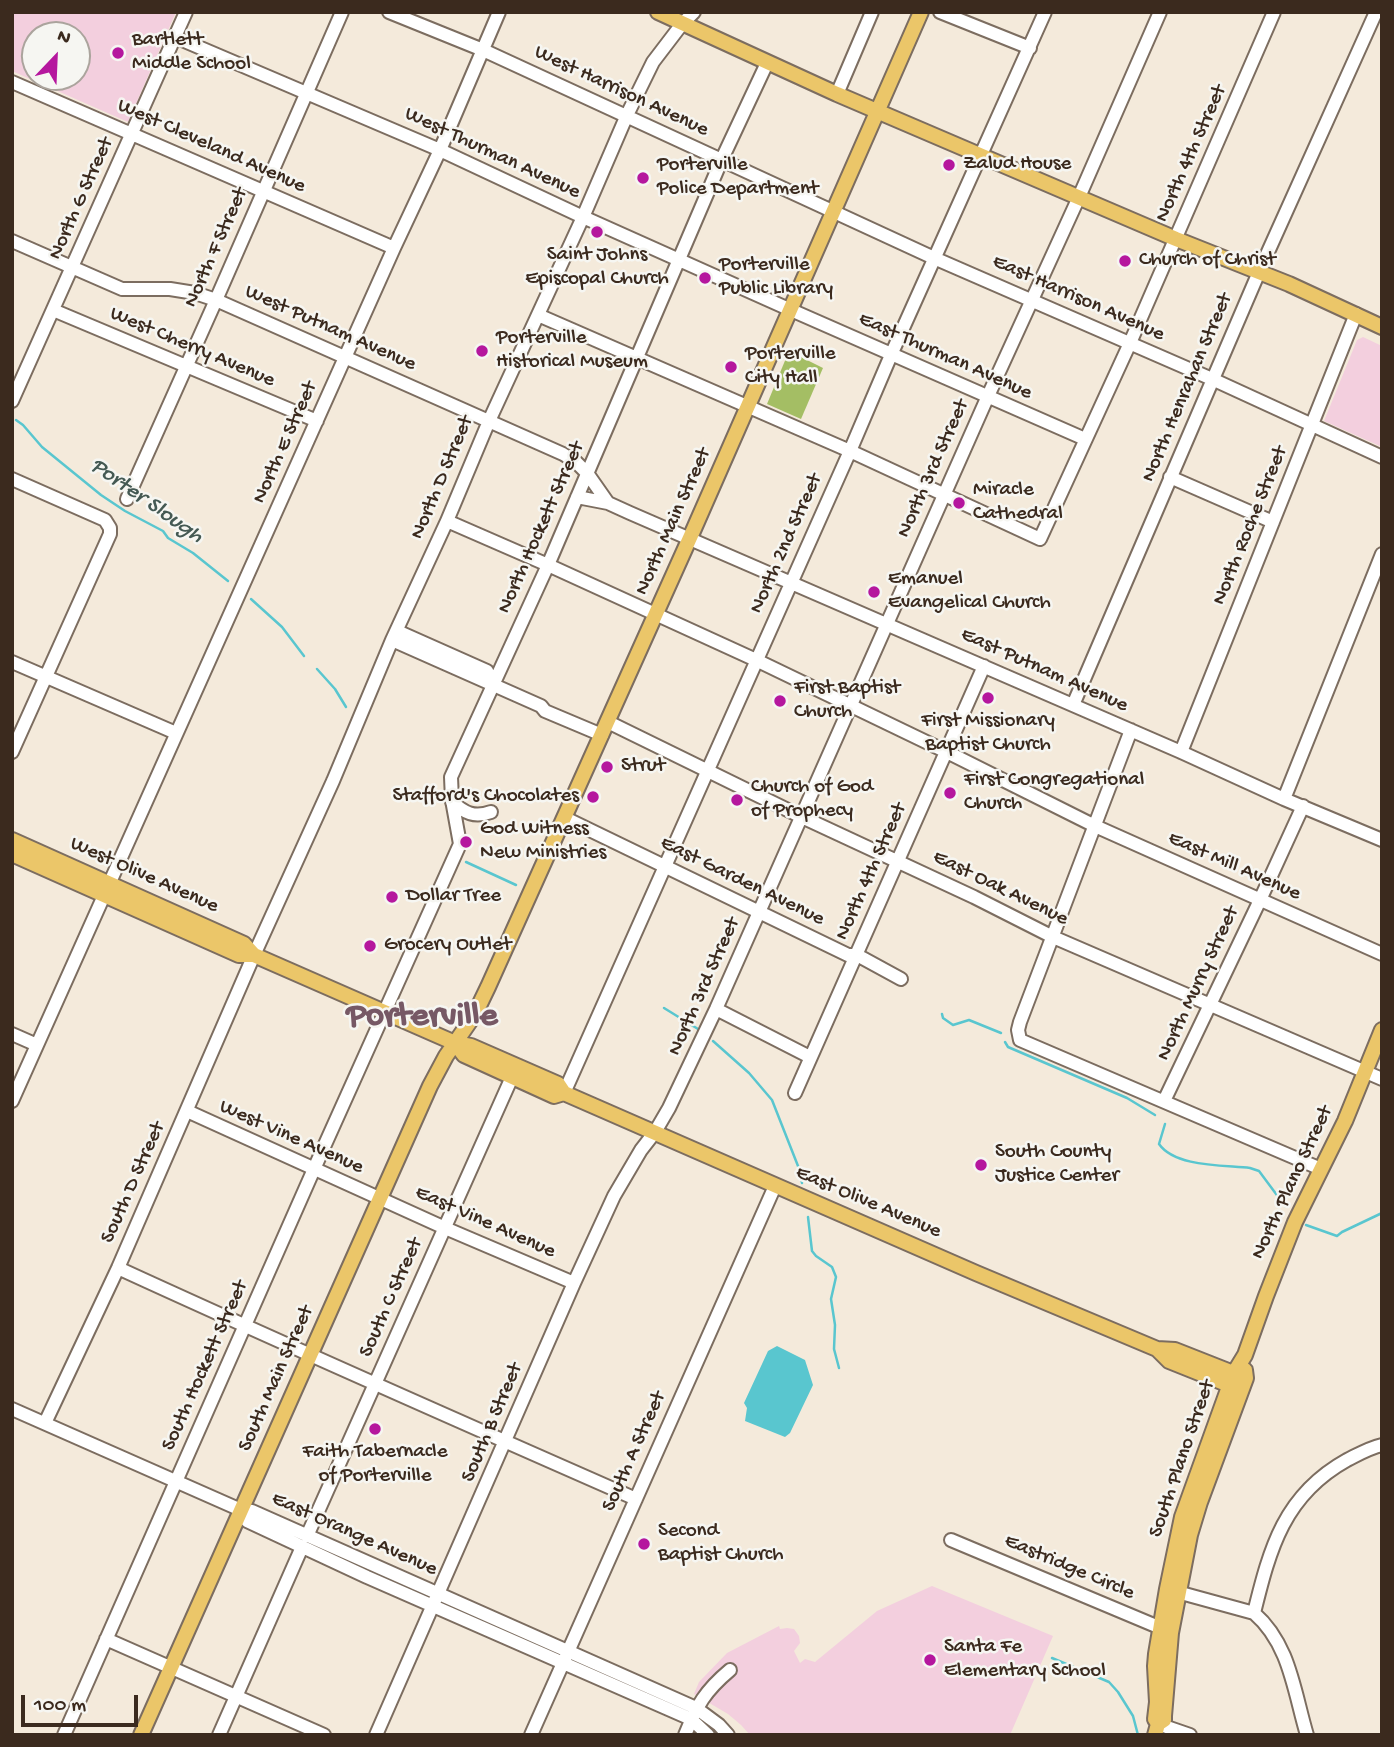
<!DOCTYPE html>
<html>
<head>
<meta charset="utf-8">
<style>
  body { margin:0 }
  #map { position:relative; width:1394px; height:1747px; overflow:hidden; background:#f4eadb; font-family:"Gochi Hand",sans-serif }
  canvas { display:block }
  .frame { position:absolute; inset:0; border:14px solid #3b2a1e; pointer-events:none }
  .north { position:absolute; left:21px; top:21px; width:70px; height:70px; box-sizing:border-box; background:#f6f6f2; border:2px solid #aba49d; border-radius:50%; rotate:23deg; font-size:19px; font-weight:700; line-height:28px; text-align:center; color:#3b2a1e }
  .north::after { content:''; display:block; margin:auto; width:24px; height:32px; background:#b5179e; clip-path:polygon(50% 0,100% 100%,50% 72%,0 100%) }
  .scale { position:absolute; left:21px; top:1695px; width:117px; height:32px; box-sizing:border-box; border:4px solid #3b2a1e; border-top:0; padding-left:9px; font-size:21px; line-height:24px; white-space:nowrap; color:#3b2a1e; -webkit-text-stroke:5px #f6f6f2; paint-order:stroke }
</style>
</head>
<body>
<div id="map">
<canvas width="1394" height="1747"></canvas>
<div class="frame"></div>
<div class="north">N</div>
<div class="scale">100 m</div>
</div>
<script>
const ctx = document.querySelector('canvas').getContext('2d');
ctx.lineJoin = 'round';
function fill(path, color) { ctx.fillStyle = color; ctx.fill(path, 'evenodd'); }
function strokePath(path, color, width, dash) { ctx.strokeStyle = color; ctx.lineWidth = width; ctx.lineCap = dash ? 'butt' : 'round'; ctx.setLineDash(dash || []); ctx.stroke(path); }
function write(font, color, halo, rows, align = 'center') {
  ctx.font = font + ' "Gochi Hand",sans-serif'; ctx.lineWidth = 5; ctx.setLineDash([]); ctx.textBaseline = 'middle'; ctx.strokeStyle = halo; ctx.fillStyle = color; for (const [text, x, y, turn = 0] of rows) {
    ctx.save(); ctx.translate(x, y); ctx.rotate((+turn || 0) * Math.PI / 180); ctx.textAlign = isNaN(turn) ? turn : align; if (halo) ctx.strokeText(text, 0, 0); ctx.fillText(text, 0, 0); ctx.restore();
  }
}
const built = new Path2D(`
  M12,12H176L128,122L12,71ZM35,35H77V77H35Z
  M1363,337L1382,346V447L1324,421L1357,340Z
  M932,1586L1053,1636L1010,1735H750L741,1725L728,1714L694,1694L699,1682L727,1653L779,1626L780,1629L787,1628L794,1629L799,1636L800,1643L794,1651L800,1663L805,1659L815,1662L877,1611Z`);
const green = new Path2D(`
  M789,351L823,368L801,419L767,404Z`);
const water = new Path2D(`
  M777,1346L805,1360L813,1385L790,1433L785,1437L745,1421L747,1408L744,1403L768,1351Z`);
const stream = new Path2D(`
  M16,420L23,425L42,447L101,495L125,511L163,531L168,538L193,553L228,581
  M251,599L282,627L304,656
  M317,669L335,689L346,707
  M466,862L516,885
  M664,1008L698,1029
  M942,1014L943,1018L953,1025L969,1020L1001,1033
  M713,1041L749,1073L772,1100L798,1166L802,1183
  M1005,1042L1008,1047L1127,1098L1155,1115
  M1165,1124L1159,1144C1175,1167 1223,1165 1250,1168L1259,1171L1285,1206
  M808,1217L812,1251L816,1256L832,1267L836,1277L831,1299L835,1325L834,1349L839,1368
  M1306,1225L1337,1236L1342,1232L1382,1213
  M1052,1658L1109,1682L1118,1692L1133,1716L1138,1735`);
const minor = new Path2D(`
  M389,12L483,50L934,258L1212,379L1382,457
  M940,12L1030,48
  M175,37L440,150L583,217L791,310L1085,439
  M12,82L394,248
  M837,94L872,12
  M12,241L122,289H170L195,293L216,300L563,454L576,462L587,473L608,503L630,513L1181,752L1284,799L1382,840
  M53,310L317,421
  M538,315L850,451L1040,539L1130,343L1274,12
  M12,401L186,12
  M1170,477L1273,522
  M12,479L105,520L110,528V534L12,752
  M577,497L608,503
  M127,499L216,300L342,12
  M447,521L548,565L756,660L947,752L1095,826L1382,954
  M397,631L487,671L493,684
  M392,640L541,706L545,711L602,735
  M12,662L176,733
  M1073,705L1259,272L1376,12
  M608,722L802,817L974,897L1053,937L1382,1079
  M1131,730L1020,1022L1018,1030L1020,1040L1321,1169
  M1181,752L1356,314
  M1284,799L1382,554
  M452,802C465,813 474,818 491,812
  M565,818L848,955H857L901,979
  M716,1009L810,1057
  M12,1034L37,1045
  M564,1093L850,451L891,355L1045,12
  M795,1093L984,666
  M12,1101L394,248L440,150L499,12
  M1164,1101L1260,900L1303,806
  M187,1111L445,1228L574,1283
  M118,1268C290,1347 463,1423 636,1499
  M12,1409L241,1510L252,1511L696,1708L719,1725L728,1735
  M45,1423L118,1268L254,955L333,781L392,640L447,521L489,421L583,217L627,115L653,62L682,24L694,12
  M241,1510L247,1521L367,1577L691,1719L708,1735
  M307,1536L512,1077
  M951,1540L1168,1631
  M1170,1590L1254,1613C1290,1644 1294,1692 1307,1735
  M1254,1613C1270,1548 1284,1495 1347,1460C1359,1454 1369,1448 1382,1445
  M106,1639L324,1735
  M1158,1724L1190,1735
  M64,1735L314,1169L460,844L452,800L451,777L548,565L722,159L767,63
  M219,1735L302,1547
  M376,1735L574,1283L614,1196L641,1150L655,1132L669,1108L716,1009L988,396L1079,197L1160,12
  M531,1735L775,1186
  M685,1735C697,1705 705,1691 730,1670`);
const major = new Path2D(`
  M658,12L837,94L1176,239L1289,284L1382,327
  M12,840L244,944L254,955
  M12,854L239,955H254L455,1043L471,1046L558,1084L564,1093L976,1273L1157,1349L1175,1350L1246,1378
  M455,1043L464,1055L554,1096L564,1093
  M1157,1349L1169,1361L1239,1389
  M1158,1724L1155,1719L1157,1702L1155,1666L1156,1654L1167,1589L1182,1517L1234,1373L1245,1355L1266,1296L1295,1222L1345,1121L1382,1030
  M141,1735L430,1086L446,1056L475,1014L488,987L693,531L921,12
  M1155,1735L1158,1724L1164,1720V1716L1171,1633L1190,1535L1200,1502L1246,1378L1245,1370`);
const markers = [
  [118,53,7,"#b5179e"],
  [949,165,7,"#b5179e"],
  [643,178,7,"#b5179e"],
  [597,232,7,"#b5179e"],
  [1125,261,7,"#b5179e"],
  [705,278,7,"#b5179e"],
  [482,351,7,"#b5179e"],
  [731,367,7,"#b5179e"],
  [959,503,7,"#b5179e"],
  [874,592,7,"#b5179e"],
  [988,698,7,"#b5179e"],
  [780,701,7,"#b5179e"],
  [607,767,7,"#b5179e"],
  [950,793,7,"#b5179e"],
  [593,797,7,"#b5179e"],
  [737,800,7,"#b5179e"],
  [466,842,7,"#b5179e"],
  [392,897,7,"#b5179e"],
  [370,946,7,"#b5179e"],
  [981,1165,7,"#b5179e"],
  [375,1429,7,"#b5179e"],
  [644,1544,7,"#b5179e"],
  [930,1660,7,"#b5179e"]
];
const poiNames = [
  ["Bartlett",132,41],
  ["Middle School",132,65],
  ["Zalud House",963,165],
  ["Porterville",657,166],
  ["Police Department",657,190],
  ["Saint Johns",597,256,"center"],
  ["Episcopal Church",597,280,"center"],
  ["Church of Christ",1139,261],
  ["Porterville",719,266],
  ["Public Library",719,290],
  ["Porterville",496,339],
  ["Historical Museum",496,363],
  ["Porterville",745,355],
  ["City Hall",745,379],
  ["Miracle",973,491],
  ["Cathedral",973,515],
  ["Emanuel",888,580],
  ["Evangelical Church",888,604],
  ["First Baptist",794,689],
  ["Church",794,713],
  ["First Missionary",988,722,"center"],
  ["Baptist Church",988,746,"center"],
  ["Strut",621,767],
  ["First Congregational",964,781],
  ["Church",964,805],
  ["Church of God",751,788],
  ["of Prophecy",751,812],
  ["Stafford's Chocolates",579,797,"right"],
  ["God Witness",480,830],
  ["New Ministries",480,854],
  ["Dollar Tree",406,897],
  ["Grocery Outlet",384,946],
  ["South County",995,1153],
  ["Justice Center",995,1177],
  ["Faith Tabernacle",375,1453,"center"],
  ["of Porterville",375,1477,"center"],
  ["Second",658,1532],
  ["Baptist Church",658,1556],
  ["Santa Fe",944,1648],
  ["Elementary School",944,1672]
];
const streetNames = [
  ["West Harrison Avenue",621,92,25],
  ["West Cleveland Avenue",211,147,24],
  ["West Thurman Avenue",492,154,25],
  ["North 4th Street",1192,154,-66],
  ["North G Street",82,199,-66],
  ["North F Street",217,248,-66],
  ["East Harrison Avenue",1078,299,24],
  ["West Putnam Avenue",330,329,24],
  ["West Cherry Avenue",192,348,23],
  ["East Thurman Avenue",945,357,24],
  ["North Henrahan Street",1188,388,-67],
  ["North E Street",286,443,-66],
  ["North 3rd Street",934,469,-66],
  ["North D Street",443,478,-67],
  ["North Main Street",674,522,-66],
  ["North Roche Street",1251,526,-68],
  ["North Hockett Street",542,528,-66],
  ["North 2nd Street",787,544,-66],
  ["East Putnam Avenue",1044,671,24],
  ["East Mill Avenue",1234,867,24],
  ["North 4th Street",872,872,-66],
  ["West Olive Avenue",144,876,24],
  ["East Garden Avenue",742,882,26],
  ["East Oak Avenue",1000,889,26],
  ["North Murry Street",1199,984,-65],
  ["North 3rd Street",705,987,-66],
  ["West Vine Avenue",291,1138,24],
  ["South D Street",134,1183,-66],
  ["North Plano Street",1293,1183,-65],
  ["East Olive Avenue",868,1203,23],
  ["East Vine Avenue",485,1223,24],
  ["South C Street",392,1298,-66],
  ["South Hockett Street",206,1366,-66],
  ["South Main Street",277,1379,-66],
  ["South B Street",493,1423,-67],
  ["South A Street",635,1452,-66],
  ["South Plano Street",1183,1459,-71],
  ["East Orange Avenue",354,1535,24],
  ["Eastridge Circle",1069,1568,23]
];
const waterNames = [
  ["Porter Slough",146,502,35]
];
const townNames = [
  ["Porterville",422,1019]
];
fill(built, '#f3cfde');
fill(green, '#a4be64');
fill(water, '#59c6cf');
strokePath(stream, '#59c6cf', 2.5);
strokePath(minor, '#7c6d60', 16);
strokePath(major, '#7c6d60', 18);
strokePath(minor, '#fff', 12);
strokePath(major, '#ebc669', 14);
for (const [x, y, r, color] of markers) { const dot = new Path2D(); dot.arc(x, y, r, 0, 2 * Math.PI); ctx.fillStyle = color; ctx.fill(dot); strokePath(dot, '#f6f6f2', 2.5); }
write('21px', '#3b2a1e', '#f6f6f2', poiNames, 'left');
write('21px', '#3b2a1e', '#f6f6f2', streetNames);
write('italic 23px', '#445953', '#f6f6f2', waterNames);
write('bold 35px', '#765865', '#f6f6f2', townNames);
</script>
</body>
</html>
